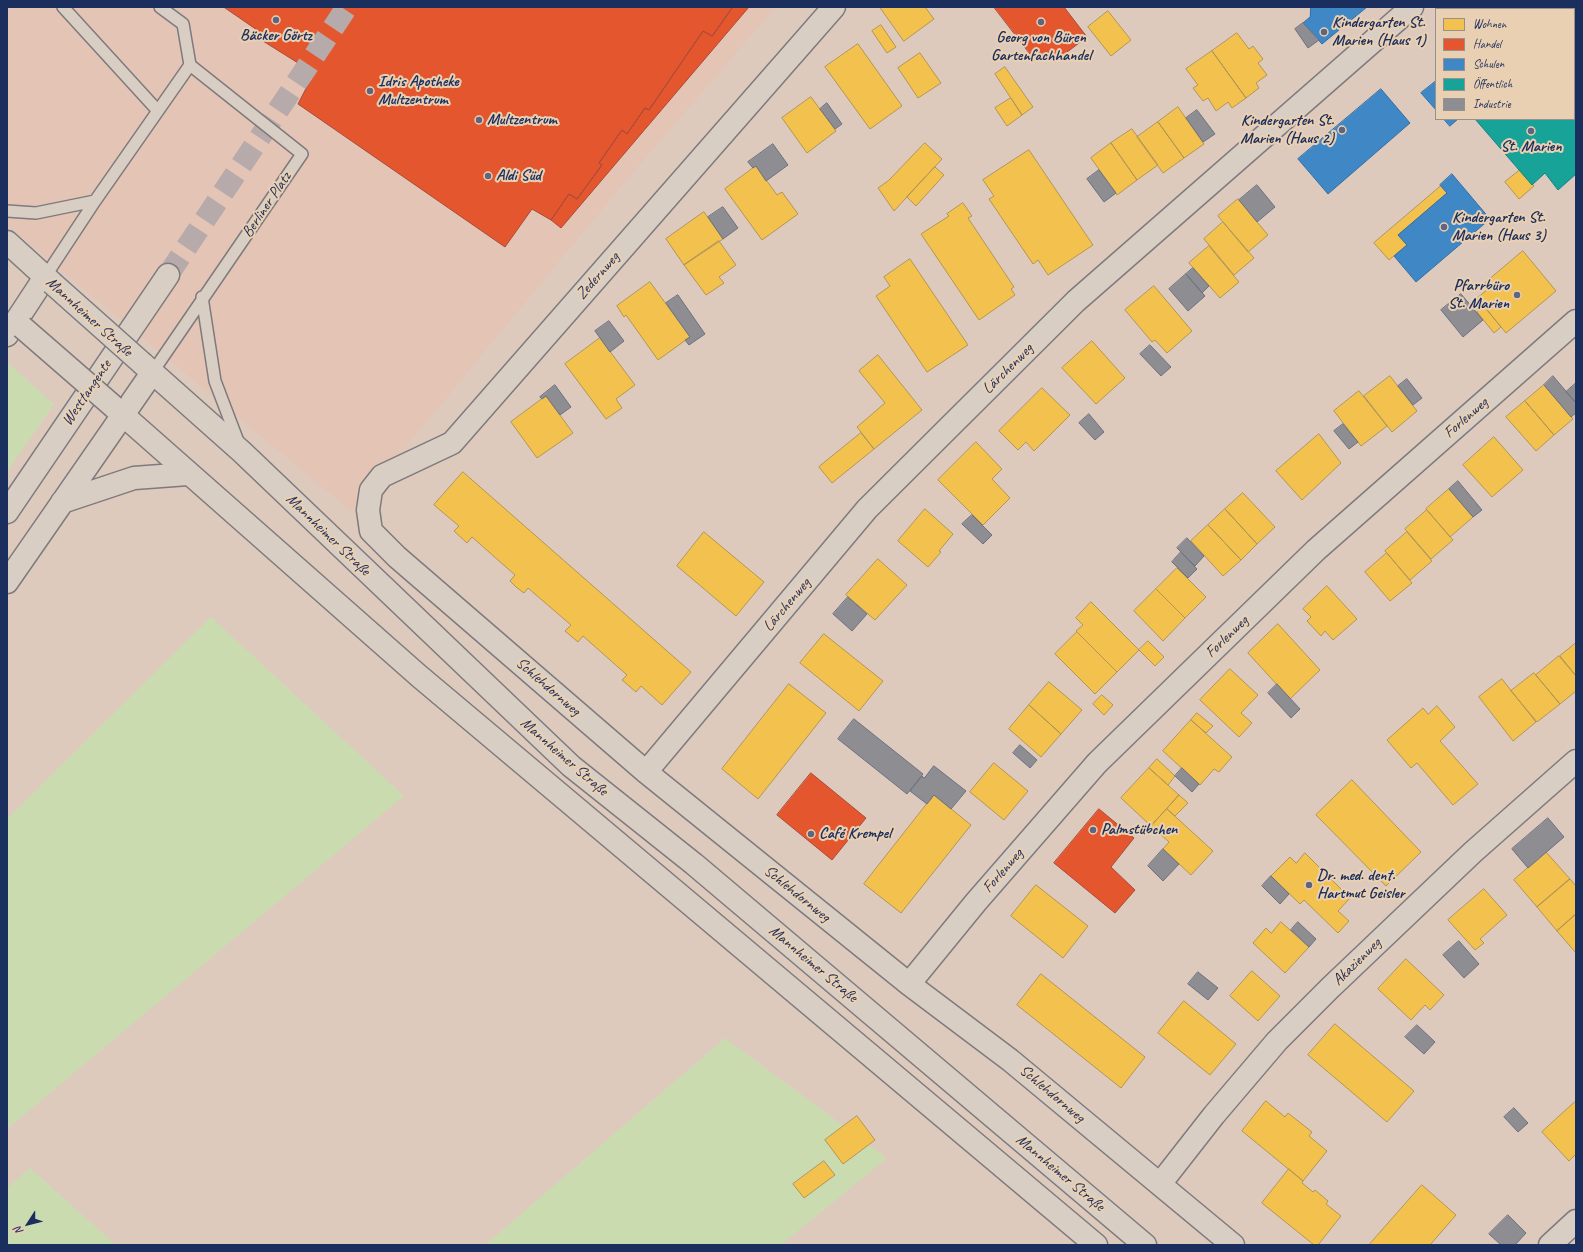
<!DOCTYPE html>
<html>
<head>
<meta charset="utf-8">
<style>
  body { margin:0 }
  #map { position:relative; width:1583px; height:1252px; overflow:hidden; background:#ddcabd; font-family:Caveat,sans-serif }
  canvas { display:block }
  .frame { position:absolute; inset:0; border:8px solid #1b2f5e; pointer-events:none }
  .legend { position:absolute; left:1435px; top:8px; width:140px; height:112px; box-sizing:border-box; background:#ead0b2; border:1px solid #979090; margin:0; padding:5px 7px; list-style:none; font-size:12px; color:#1b2f5e }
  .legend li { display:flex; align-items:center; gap:8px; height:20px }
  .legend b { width:20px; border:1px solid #979090 }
  .north { position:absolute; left:8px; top:1204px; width:40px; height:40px; -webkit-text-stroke:3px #ead0b2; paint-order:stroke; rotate:234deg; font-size:11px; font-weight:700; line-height:16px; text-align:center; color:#1b2f5e }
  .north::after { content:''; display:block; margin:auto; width:14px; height:18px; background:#1b2f5e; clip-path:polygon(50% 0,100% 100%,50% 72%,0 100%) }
</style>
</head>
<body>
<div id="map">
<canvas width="1583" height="1252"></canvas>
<div class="frame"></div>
<ul class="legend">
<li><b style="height:11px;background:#f2c14e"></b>Wohnen</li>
<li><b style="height:11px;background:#e4572e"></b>Handel</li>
<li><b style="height:11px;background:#3f88c5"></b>Schulen</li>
<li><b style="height:11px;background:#17a398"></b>Öffentlich</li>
<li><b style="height:11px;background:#8d8d92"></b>Industrie</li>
</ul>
<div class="north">N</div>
</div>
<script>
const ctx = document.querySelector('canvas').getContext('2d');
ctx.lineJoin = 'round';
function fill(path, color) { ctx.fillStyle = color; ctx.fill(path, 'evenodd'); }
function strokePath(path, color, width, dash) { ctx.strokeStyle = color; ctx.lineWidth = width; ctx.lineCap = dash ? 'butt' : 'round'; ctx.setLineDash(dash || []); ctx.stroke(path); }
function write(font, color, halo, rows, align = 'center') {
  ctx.font = font + ' Caveat,sans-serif'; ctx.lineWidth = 4; ctx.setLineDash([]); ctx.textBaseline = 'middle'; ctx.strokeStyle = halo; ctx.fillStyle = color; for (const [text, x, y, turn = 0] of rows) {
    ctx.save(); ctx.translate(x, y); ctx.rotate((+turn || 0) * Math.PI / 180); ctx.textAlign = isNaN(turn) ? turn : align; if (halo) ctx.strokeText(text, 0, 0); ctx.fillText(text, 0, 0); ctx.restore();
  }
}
const built = new Path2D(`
  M7,7H776L625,182L352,512L7,225Z`);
const green = new Path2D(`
  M7,362L54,404L7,472Z
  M211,617L404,796L7,1129V819Z
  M725,1038L887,1158L781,1245H485Z
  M30,1168L116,1245H11L7,1241V1188Z`);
const homes = new Path2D(`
  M880,7H925L934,19L904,41Z
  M1108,11L1131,40L1111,56L1088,27Z
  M881,25L896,47L887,53L872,31Z
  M1237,33L1249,49L1253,46L1263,59L1258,63L1267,75L1256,83L1259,88L1246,98L1212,51Z
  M858,44L902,106L870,129L825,67Z
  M1212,51L1246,98L1232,108L1228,102L1216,111L1208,98L1203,101L1193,88L1198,85L1186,69Z
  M920,53L941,83L918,98L898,68Z
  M1005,67L1033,107L1022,115L995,74Z
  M811,97L836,131L807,153L782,118Z
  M1011,98L1022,115L1007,126L995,108Z
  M1178,107L1204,144L1184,158L1158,122Z
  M1158,122L1184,158L1163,173L1137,137Z
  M1132,129L1158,165L1137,180L1111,143Z
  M925,143L942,159L894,211L878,188L888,181Z
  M1111,143L1137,180L1117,195L1091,158Z
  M1029,150L1093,245L1048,275L1038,260L1033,264L989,199L994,196L983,180Z
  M756,166L777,195L782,192L798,214L762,240L725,189Z
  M935,167L944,175L916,206L907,197Z
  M1520,170L1534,186L1519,199L1505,182Z
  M1441,186L1447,193L1398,235L1407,245L1389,260L1374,243Z
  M1238,199L1268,235L1248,252L1218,216Z
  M963,203L972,216L968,218L1014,287L1011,289L1015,295L979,320L921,234L949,216L947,214Z
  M704,212L723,239L684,265L666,239Z
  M1223,222L1254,258L1234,275L1204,239Z
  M719,241L736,265L719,277L724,283L706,295L684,265Z
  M1209,246L1239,282L1220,298L1189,263Z
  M1523,251L1556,291L1506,333L1477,298L1488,289L1484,284Z
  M910,259L968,345L927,372L876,296L890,286L884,277Z
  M650,282L690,337L658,360L626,315L624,317L617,306Z
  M1154,286L1192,331L1167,353L1155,340L1152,342L1125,310Z
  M1484,306L1501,327L1494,333L1477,312Z
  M600,338L635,385L616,399L622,408L606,419L565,364Z
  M1092,341L1125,378L1096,404L1062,368Z
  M878,355L922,410L874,449L857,427L885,403L859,371Z
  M1390,376L1417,411L1392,432L1364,396Z
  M1544,385L1573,419L1554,435L1525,401Z
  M1042,388L1070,415L1034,451L1026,442L1018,450L999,431Z
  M1359,391L1387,426L1361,446L1334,411Z
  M546,396L573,433L537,458L511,422Z
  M1525,401L1554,435L1536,451L1506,417Z
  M861,433L874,449L832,483L819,467Z
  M1319,434L1341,463L1302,500L1276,471Z
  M1494,437L1523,470L1492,497L1463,465Z
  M976,442L1002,469L992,479L1010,498L983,525L938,480Z
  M463,472L691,672L662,705L641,686L636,692L622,680L627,675L583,636L578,642L565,631L571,625L528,588L524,593L516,587L510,581L515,575L472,537L467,543L454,531L459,526L434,505Z
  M1449,489L1473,517L1450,537L1426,509Z
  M1243,493L1275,527L1257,544L1225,509Z
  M925,509L953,534L939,551L941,552L928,567L898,541Z
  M1225,509L1257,544L1241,560L1208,525Z
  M1427,510L1453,540L1431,559L1405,529Z
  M1208,525L1241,560L1223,576L1191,541Z
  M704,532L764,582L736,616L677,566Z
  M1407,532L1432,561L1410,580L1385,551Z
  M1387,553L1412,583L1390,601L1365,572Z
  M878,559L907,585L875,620L846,595Z
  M1177,568L1206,597L1185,618L1156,589Z
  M1327,586L1357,619L1333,640L1325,631L1321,636L1307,621L1311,617L1303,609Z
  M1156,589L1185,618L1163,641L1134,611Z
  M1091,602L1139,650L1117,672L1076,631L1083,625L1076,618Z
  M1278,624L1320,670L1290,699L1248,653Z
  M1077,632L1117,672L1095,694L1055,654Z
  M824,634L883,681L859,711L800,663Z
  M1148,641L1164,657L1155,666L1139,650Z
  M1576,643V676L1560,656Z
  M1559,656L1576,676V691L1560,704L1536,675Z
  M1230,669L1258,695L1241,713L1252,723L1239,737L1200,700Z
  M1534,673L1560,704L1537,722L1511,691Z
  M1502,679L1536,722L1513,741L1479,697Z
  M1049,682L1082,710L1061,734L1029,705Z
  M789,684L826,713L758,799L722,769Z
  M1102,695L1113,705L1104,715L1093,704Z
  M1029,705L1061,734L1041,757L1009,729Z
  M1437,706L1455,727L1440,741L1478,784L1453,805L1417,763L1411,768L1387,740L1423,708L1428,714Z
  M1197,713L1213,726L1206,733L1191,720Z
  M1191,720L1232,757L1219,772L1214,769L1200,785L1163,751Z
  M1157,759L1175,776L1168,785L1149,768Z
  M994,763L1028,791L1004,820L970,792Z
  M1149,768L1179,795L1151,826L1121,798Z
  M1352,780L1421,852L1386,886L1316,815Z
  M934,795L971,825L901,913L864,884Z
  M1179,795L1188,803L1175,816L1167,809Z
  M1167,809L1213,851L1191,875L1163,849L1169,842L1151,826Z
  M1546,852L1570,879L1537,907L1514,880Z
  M1305,853L1350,898L1338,911L1349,921L1338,933L1304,900L1300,904L1271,876L1290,857L1296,863Z
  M1570,879L1576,886V914L1557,931L1537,907Z
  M1036,885L1088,926L1063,958L1011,916Z
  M1484,889L1507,915L1480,939L1484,943L1475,950L1448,920Z
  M1576,914V953L1557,931Z
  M1281,922L1309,947L1285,973L1253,943L1266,928L1271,933Z
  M1406,959L1444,995L1430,1010L1425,1005L1411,1020L1378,989Z
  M1252,971L1280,996L1258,1021L1230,996Z
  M1041,974L1145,1057L1121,1088L1017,1005Z
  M1184,1001L1236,1044L1210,1075L1158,1033Z
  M1335,1024L1414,1091L1387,1122L1308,1055Z
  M1266,1101L1285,1117L1288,1113L1312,1132L1309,1136L1327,1151L1303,1181L1242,1131Z
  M1576,1101V1154L1569,1161L1542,1132Z
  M857,1116L875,1140L843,1164L825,1140Z
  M824,1161L835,1175L804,1198L793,1184Z
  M1289,1169L1303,1181L1302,1183L1313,1192L1315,1190L1328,1201L1326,1204L1341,1216L1318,1245H1314L1262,1203Z
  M1422,1185L1456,1215L1430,1245H1369Z`);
const shops = new Path2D(`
  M224,7H733L712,36L703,31L649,110L645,108L627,134L622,130L599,163L602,165L577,199L569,194L551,220L532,209L505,247L298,104L314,73L255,36L258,31Z
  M733,7H749L561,228L551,220L569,194L577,199L602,165L599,163L622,130L627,134L645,108L649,110L703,31L712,36Z
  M994,7H1064L1087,37L1054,62L1046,52L1035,60Z
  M811,773L866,818L832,860L777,815Z
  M1099,809L1134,838L1111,867L1135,890L1115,913L1054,863Z`);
const schools = new Path2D(`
  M1311,7H1367L1322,44L1303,23L1310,17Z
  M1436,81V110L1421,93Z
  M1381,89L1410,123L1328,194L1298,159Z
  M1444,119H1458L1450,126Z
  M1452,174L1490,219L1416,282L1394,256L1407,245L1398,235L1447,193L1440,185Z`);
const public = new Path2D(`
  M1574,96L1576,98V174L1558,190L1545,173L1532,185L1475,119H1574Z`);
const industry = new Path2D(`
  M1303,23L1319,40L1308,48L1295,29Z
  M827,103L842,124L835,129L820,109Z
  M1197,110L1215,134L1203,142L1186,118Z
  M773,144L788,165L766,181L756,166L753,168L748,162Z
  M1099,170L1116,193L1104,202L1087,179Z
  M1257,185L1275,207L1257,222L1239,200Z
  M723,207L738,228L723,239L708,217Z
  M1193,268L1209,286L1202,293L1186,274Z
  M1186,274L1205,296L1188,311L1169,289Z
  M1461,294L1483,320L1463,337L1441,310Z
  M678,295L705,334L689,345L685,340L690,337L666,303Z
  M609,321L624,341L610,352L595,331Z
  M1150,345L1171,367L1161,376L1140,354Z
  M1553,376L1576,403V413L1571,417L1544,385Z
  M1407,379L1422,398L1413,405L1398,386Z
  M1576,383V403L1566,392Z
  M555,385L571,407L560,415L546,396L542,399L540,397Z
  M1089,414L1104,432L1095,440L1079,423Z
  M1343,424L1358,442L1349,449L1334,431Z
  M1458,481L1482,510L1473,517L1449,489Z
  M972,515L992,535L983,544L962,524Z
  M1187,538L1204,556L1195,566L1177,548Z
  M1181,552L1197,569L1188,578L1172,562Z
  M848,597L867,614L852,631L833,614Z
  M1277,684L1300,709L1291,718L1268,693Z
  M854,719L923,774L907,794L838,739Z
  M1020,745L1037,760L1030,768L1013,753Z
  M934,766L966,791L951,809L934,795L927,804L910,791L922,776L924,778Z
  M1182,768L1199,784L1192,792L1175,776Z
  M1548,818L1564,837L1528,868L1512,849Z
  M1163,849L1179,864L1163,881L1148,866Z
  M1271,876L1289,894L1280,904L1262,886Z
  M1298,922L1316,939L1309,947L1291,930Z
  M1459,941L1479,964L1464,978L1443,955Z
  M1198,972L1218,988L1208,1000L1188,984Z
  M1417,1025L1435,1042L1424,1054L1405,1037Z
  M1514,1108L1528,1123L1518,1132L1504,1117Z
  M1508,1215L1526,1233L1515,1245H1501L1489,1234Z`);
const primaryTunnel = new Path2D(`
  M168,275L347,7`);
const service = new Path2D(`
  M63,7L158,111
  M1555,7L1557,9
  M1574,28L1576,31
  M7,211L36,213L95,201
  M45,277L95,201L190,65
  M202,297L215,381L239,444
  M152,373L302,154L190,65L183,24L160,7`);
const minor = new Path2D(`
  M834,7L452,443L382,476L371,490L368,510L371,531L397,557L646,772L909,984L1010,1060L1233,1245
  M646,772L867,509L1076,301L1412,7
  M909,984L976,902L1097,763L1316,550L1576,321
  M1160,1184L1214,1115L1277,1041L1330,988L1473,852L1576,761
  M1550,1245L1576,1221`);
const secondary = new Path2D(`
  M7,242L52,283
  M143,364L242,452L571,766L694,864L1145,1245
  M114,407L419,676L1096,1245`);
const primary = new Path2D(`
  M7,335L45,277
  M62,502L134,478L188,474
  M7,512L168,275
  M7,582L152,373`);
const secondaryBridge = new Path2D(`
  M52,283L143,364
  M22,327L114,407`);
const markers = [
  [276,20,4,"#5f657f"],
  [1041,22,4,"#5f657f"],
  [1324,32,4,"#5f657f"],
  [370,91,4,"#5f657f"],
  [479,120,4,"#5f657f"],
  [1342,130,4,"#5f657f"],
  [1531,131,4,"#5f657f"],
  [488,176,4,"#5f657f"],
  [1444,227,4,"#5f657f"],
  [1517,295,4,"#5f657f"],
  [1093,830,4,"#5f657f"],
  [811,834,4,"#5f657f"],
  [1309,885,4,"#5f657f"]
];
const poiNames = [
  ["Kindergarten St.",1332,23],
  ["Marien (Haus 1)",1332,41],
  ["Bäcker Görtz",276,36,"center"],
  ["Georg von Büren",1041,38,"center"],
  ["Gartenfachhandel",1041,56,"center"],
  ["Idris Apotheke",378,82],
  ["Multzentrum",378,100],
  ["Multzentrum",487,120],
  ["Kindergarten St.",1334,121,"right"],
  ["Marien (Haus 2)",1334,139,"right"],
  ["St. Marien",1531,147,"center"],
  ["Aldi Süd",496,176],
  ["Kindergarten St.",1452,218],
  ["Marien (Haus 3)",1452,236],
  ["Pfarrbüro",1509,286,"right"],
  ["St. Marien",1509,304,"right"],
  ["Palmstübchen",1101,830],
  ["Café Krempel",819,834],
  ["Dr. med. dent.",1317,876],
  ["Hartmut Geisler",1317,894]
];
const streetNames = [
  ["Berliner Platz",267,205,-56],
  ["Zedernweg",598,276,-49],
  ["Mannheimer Straße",89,317,42],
  ["Lärchenweg",1008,369,-45],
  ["Westtangente",87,393,-56],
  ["Forlenweg",1466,418,-41],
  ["Mannheimer Straße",328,535,44],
  ["Lärchenweg",787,605,-50],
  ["Forlenweg",1227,637,-44],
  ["Schlehdornweg",548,687,41],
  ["Mannheimer Straße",564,757,41],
  ["Forlenweg",1003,871,-49],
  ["Schlehdornweg",797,894,39],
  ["Akazienweg",1357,962,-44],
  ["Mannheimer Straße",813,964,40],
  ["Schlehdornweg",1052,1094,40],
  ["Mannheimer Straße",1060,1173,40]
];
fill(built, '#e4c4b5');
fill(green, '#cbdbb0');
fill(homes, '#f2c14e');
strokePath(homes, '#b29553', 1);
fill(shops, '#e4572e');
strokePath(shops, '#a84b3c', 1);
fill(schools, '#3f88c5');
strokePath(schools, '#346da6', 1);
fill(public, '#17a398');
strokePath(public, '#188087', 1);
fill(industry, '#8d8d92');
strokePath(industry, '#6b7182', 1);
strokePath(primaryTunnel, '#b6abaa', 22, [22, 11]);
strokePath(service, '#7e7a7d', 14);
strokePath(minor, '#7e7a7d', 25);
strokePath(secondary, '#7e7a7d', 25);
strokePath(primary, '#7e7a7d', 25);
strokePath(service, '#d9cec3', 11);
strokePath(minor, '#d9cec3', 22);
strokePath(secondary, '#d9cec3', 22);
strokePath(primary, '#d9cec3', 22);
strokePath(secondaryBridge, '#7e7a7d', 25, []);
strokePath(secondaryBridge, '#d9cec3', 22);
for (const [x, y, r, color] of markers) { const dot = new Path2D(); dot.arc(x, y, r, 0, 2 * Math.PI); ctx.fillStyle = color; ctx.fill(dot); strokePath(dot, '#ead0b2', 1.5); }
write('bold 16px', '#1b2f5e', '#ead0b2', poiNames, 'left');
write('16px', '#1b2f5e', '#ead0b2', streetNames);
</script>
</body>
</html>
